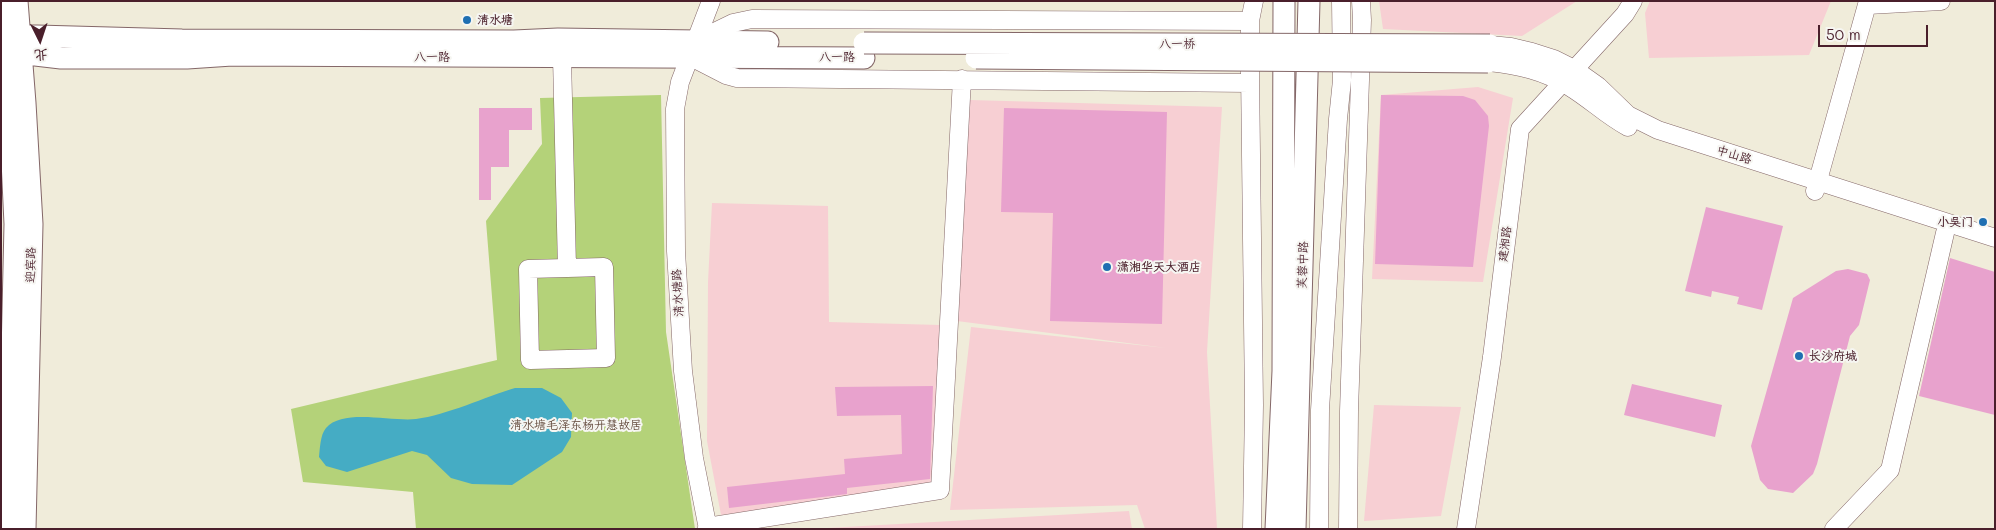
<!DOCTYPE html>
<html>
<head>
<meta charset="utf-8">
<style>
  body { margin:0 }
  #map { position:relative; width:1996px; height:530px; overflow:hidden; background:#f0ecda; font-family:Mali,"LXGW WenKai TC",sans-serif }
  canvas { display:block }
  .frame { position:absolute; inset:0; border:2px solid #4a1f2b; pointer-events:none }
  .north { position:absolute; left:15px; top:15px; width:50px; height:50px; -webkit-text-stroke:4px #f6f6f2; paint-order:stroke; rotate:176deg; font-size:14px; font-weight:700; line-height:20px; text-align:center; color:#4a1f2b }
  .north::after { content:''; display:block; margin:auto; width:18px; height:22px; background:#4a1f2b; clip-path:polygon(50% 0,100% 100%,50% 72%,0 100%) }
  .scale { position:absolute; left:1818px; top:25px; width:110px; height:22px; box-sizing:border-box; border:2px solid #4a1f2b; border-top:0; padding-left:6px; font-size:15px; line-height:18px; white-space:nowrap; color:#4a1f2b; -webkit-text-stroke:4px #f6f6f2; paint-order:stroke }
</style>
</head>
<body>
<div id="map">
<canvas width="1996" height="530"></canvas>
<div class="frame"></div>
<div class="north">北</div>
<div class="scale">50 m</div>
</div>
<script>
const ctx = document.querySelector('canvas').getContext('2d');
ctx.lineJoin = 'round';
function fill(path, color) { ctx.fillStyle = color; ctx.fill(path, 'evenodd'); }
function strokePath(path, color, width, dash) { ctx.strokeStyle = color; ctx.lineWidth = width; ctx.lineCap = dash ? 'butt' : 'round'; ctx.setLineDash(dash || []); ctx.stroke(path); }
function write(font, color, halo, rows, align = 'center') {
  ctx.font = font + ' Mali,"LXGW WenKai TC",sans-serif'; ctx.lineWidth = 4; ctx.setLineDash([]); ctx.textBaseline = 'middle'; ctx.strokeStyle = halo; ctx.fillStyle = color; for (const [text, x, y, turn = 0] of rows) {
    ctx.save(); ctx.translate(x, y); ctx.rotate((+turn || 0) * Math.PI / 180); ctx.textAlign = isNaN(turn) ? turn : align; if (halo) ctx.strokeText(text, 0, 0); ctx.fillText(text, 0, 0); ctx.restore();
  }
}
const built = new Path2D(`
  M1379,1H1577L1522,36L1383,29Z
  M1650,1H1831L1809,55L1649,58L1645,13Z
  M1478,87L1513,98L1483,282L1372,279L1381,95Z
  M970,100L1222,107L1207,352L1217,529H1145L1137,505L950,510L971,327L1166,348L957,321Z
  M712,203L828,206L829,322L940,325L934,486L721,515L707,441L708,282Z
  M1374,405L1461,407L1441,516L1364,521Z
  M1129,511L1132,529H810Z`);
const green = new Path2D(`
  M661,95L666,332L695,529H416L413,492L303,482L291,409L497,360L486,221L542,144L540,98Z`);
const water = new Path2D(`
  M515,388H542L561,398L572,413L571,437L562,452L512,485L472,484L451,478L427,455L412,451L347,472L326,466L319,457C320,449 320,435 326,428C343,408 392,422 416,419C447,415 485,397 515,388Z`);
const building = new Path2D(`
  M1381,95L1463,96L1475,100L1488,116L1489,126L1473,267L1375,264Z
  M479,108H532V130H509V167H491V200H479Z
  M1004,108L1167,112L1162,324L1050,321L1053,213L1001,212Z
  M1706,207L1783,226L1762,310L1737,304L1739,297L1712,291L1711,297L1685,291Z
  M1950,258L1995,272V415L1919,396Z
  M1848,269L1867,274L1870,280L1859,325L1850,336L1817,464L1813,474L1793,493L1768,489L1760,480L1751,446L1793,298L1836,271Z
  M1632,384L1722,405L1715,437L1624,415Z
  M933,386L930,479L847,488V494L831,496L729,508L727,487L845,474L844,459L902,454L901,415L837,416L835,387Z`);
const minor = new Path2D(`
  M1868,5L1941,1
  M1250,33V21L1254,1
  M696,41L733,23L752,19L1250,21
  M1490,45L1511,47L1532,52L1554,59L1574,69L1598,86L1628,115L1658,130L1995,238
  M562,57L567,268L528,269L530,360L606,358L604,267L567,268
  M691,57L726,75L737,78L1250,83
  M1488,62C1518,65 1545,71 1570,87C1590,99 1607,116 1628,127
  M1250,71L1254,405L1252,529
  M1815,191L1868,1
  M707,527L940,490L962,79
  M708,529L694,458L683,371L676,251L675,109L680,82L711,1
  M1319,529L1320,410L1338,119L1342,80L1341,1
  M1348,529L1349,411L1362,20L1361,1
  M1466,529L1492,357L1520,129L1625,14L1633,1
  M1834,529L1890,470L1945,233`);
const major = new Path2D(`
  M17,1L25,103L32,224L25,529
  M1,7L9,97L15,224L8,529
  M1,35L182,40L514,41L558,39L768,42
  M1,51L61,58H187L232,55L864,58
  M1276,529L1283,371L1284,1
  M1295,529C1298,353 1306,177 1309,1`);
const majorBridge = new Path2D(`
  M864,43L1490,45
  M976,58L1488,62`);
const markers = [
  [467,20,5,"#1f6fb2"],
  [1983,222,5,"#1f6fb2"],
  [1107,267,5,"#1f6fb2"],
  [1799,356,5,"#1f6fb2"]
];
const poiNames = [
  ["清水塘",477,20],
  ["小吴门",1973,222,"right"],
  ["潇湘华天大酒店",1117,267],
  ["长沙府城",1809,356]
];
const streetNames = [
  ["八一桥",1177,44],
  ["八一路",432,57],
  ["八一路",837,57],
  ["中山路",1734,155,17],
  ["建湘路",1505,244,-83],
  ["迎宾路",31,265,-89],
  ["芙蓉中路",1303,265,-88],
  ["清水塘路",678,293,-93]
];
const parkNames = [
  ["清水塘毛泽东杨开慧故居",576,425]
];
fill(built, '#f7cfd3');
fill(green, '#b4d279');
fill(water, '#45acc4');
fill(building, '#e8a2cd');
strokePath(minor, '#846768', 19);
strokePath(major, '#846768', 23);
strokePath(minor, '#fff', 18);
strokePath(major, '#fff', 21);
strokePath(majorBridge, '#846768', 23, []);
strokePath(majorBridge, '#fff', 21);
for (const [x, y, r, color] of markers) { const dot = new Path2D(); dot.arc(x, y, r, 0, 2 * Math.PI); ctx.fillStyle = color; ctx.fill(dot); strokePath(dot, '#f6f6f2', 2); }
write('bold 12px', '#4a1f2b', '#f6f6f2', poiNames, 'left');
write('12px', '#4a1f2b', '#f6f6f2', streetNames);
write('12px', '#644c3e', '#f6f6f2', parkNames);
</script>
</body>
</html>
